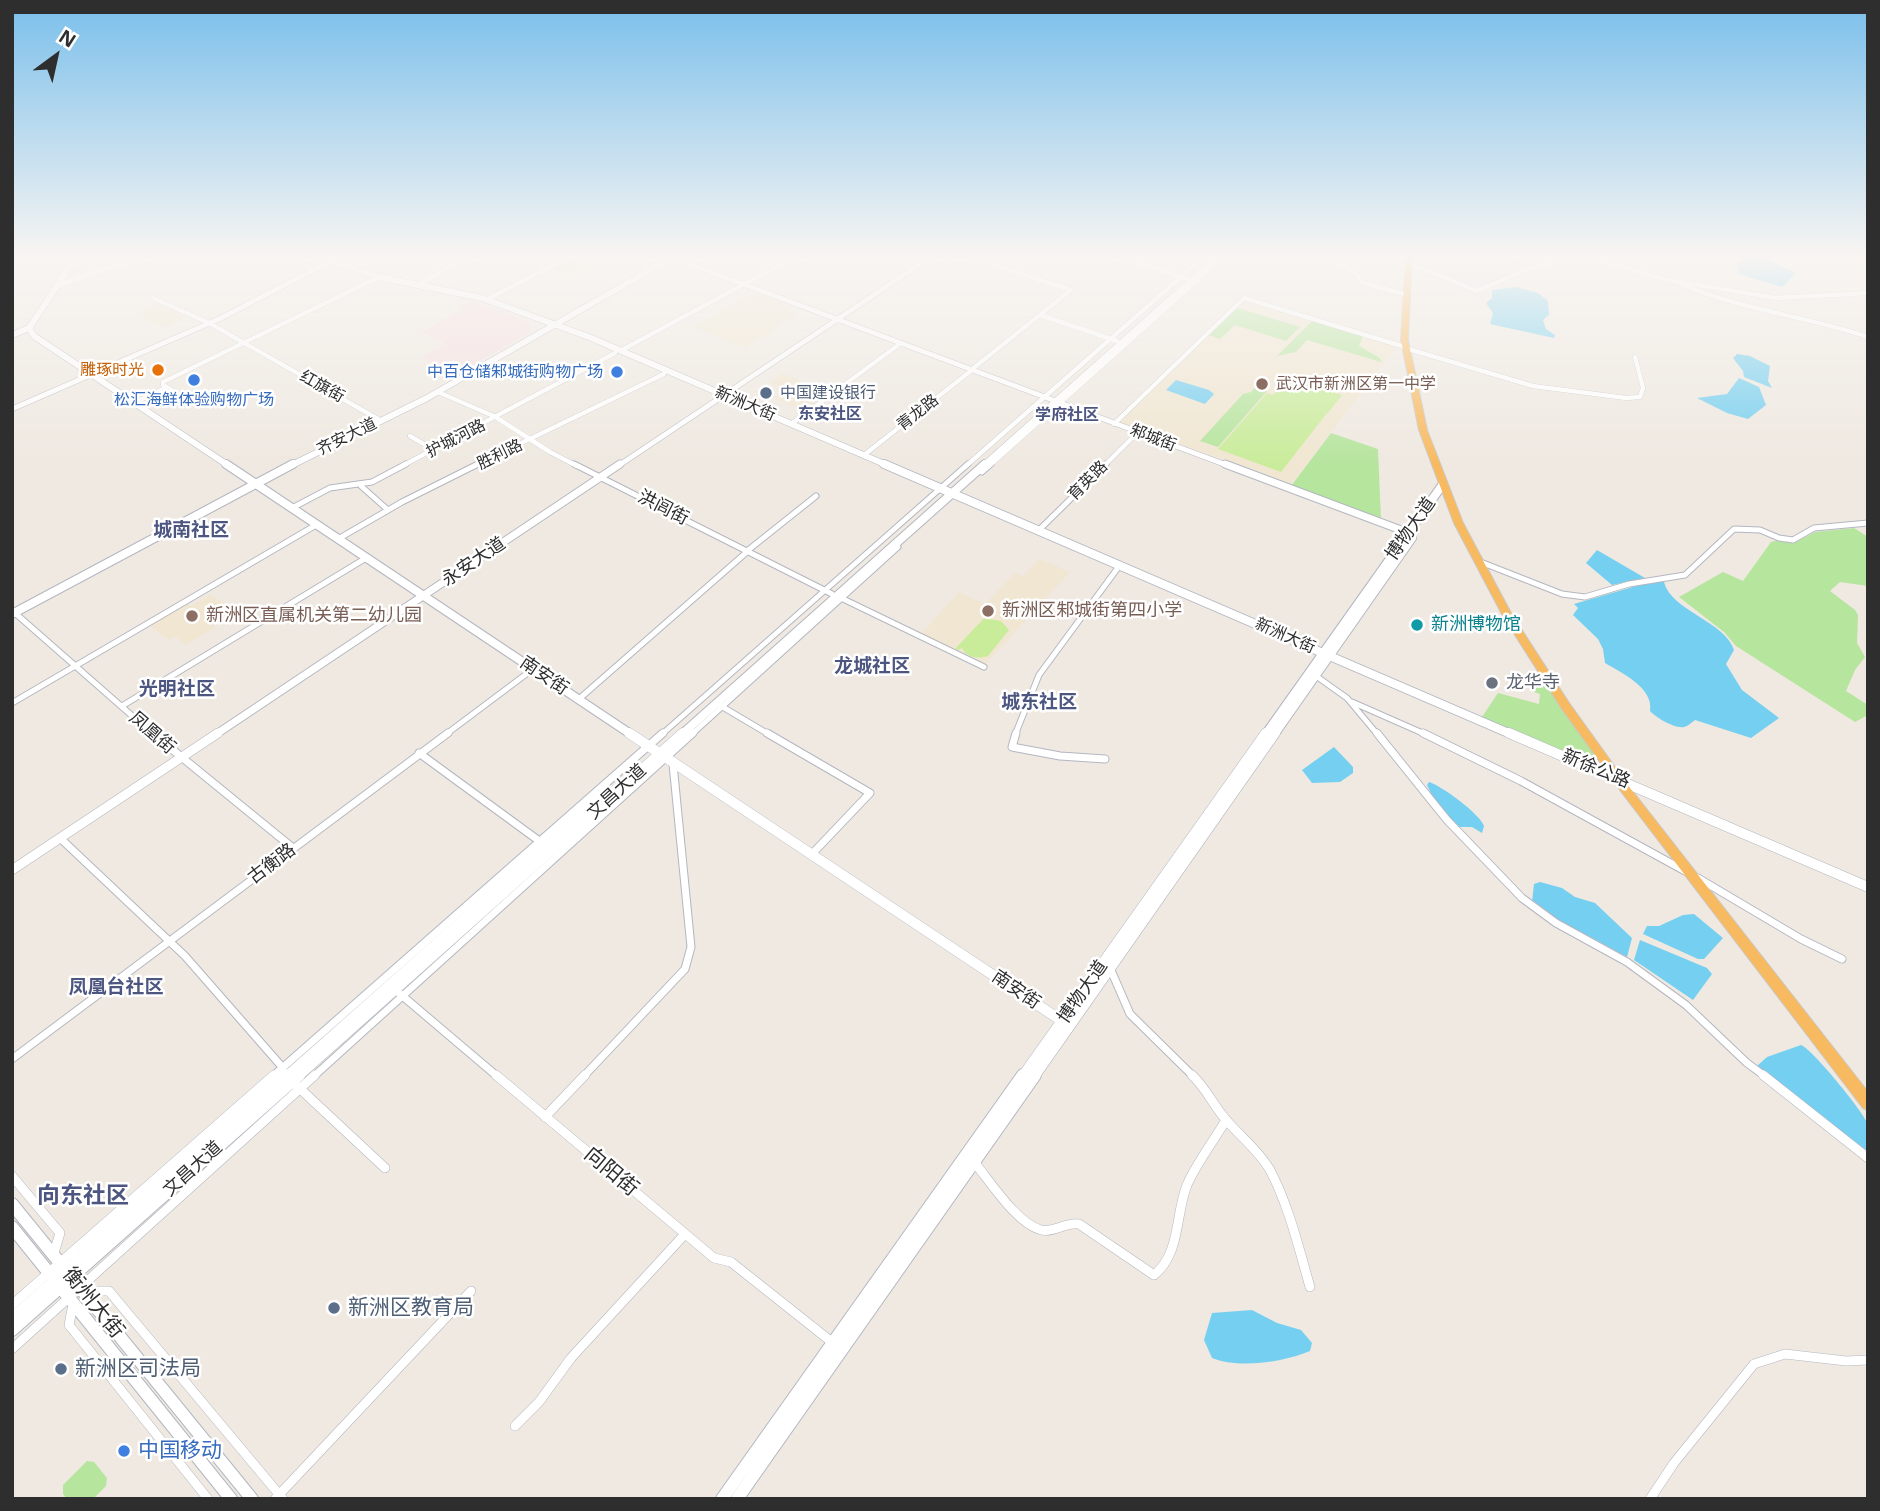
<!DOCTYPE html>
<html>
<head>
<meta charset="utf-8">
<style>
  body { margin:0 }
  #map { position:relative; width:1880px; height:1511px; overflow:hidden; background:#efe9e1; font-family:"Open Sans",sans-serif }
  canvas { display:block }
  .frame { position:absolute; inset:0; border:14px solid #2e2e2e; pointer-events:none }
  .north { position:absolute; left:21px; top:21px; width:70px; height:70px; -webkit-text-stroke:5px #fff; paint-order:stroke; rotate:33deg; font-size:19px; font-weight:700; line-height:28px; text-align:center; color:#2e2e2e }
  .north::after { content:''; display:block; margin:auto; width:24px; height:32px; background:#2e2e2e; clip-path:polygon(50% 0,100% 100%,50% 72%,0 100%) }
</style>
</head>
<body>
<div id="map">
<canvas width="1880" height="1511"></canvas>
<div class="frame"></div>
<div class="north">N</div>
</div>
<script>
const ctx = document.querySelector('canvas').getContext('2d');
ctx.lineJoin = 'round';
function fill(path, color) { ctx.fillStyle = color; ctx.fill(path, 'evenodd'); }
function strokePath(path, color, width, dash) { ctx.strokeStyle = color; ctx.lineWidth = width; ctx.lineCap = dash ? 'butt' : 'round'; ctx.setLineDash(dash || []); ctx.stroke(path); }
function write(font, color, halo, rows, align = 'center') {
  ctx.font = font + ' "Open Sans","Noto Sans SC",sans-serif'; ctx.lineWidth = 5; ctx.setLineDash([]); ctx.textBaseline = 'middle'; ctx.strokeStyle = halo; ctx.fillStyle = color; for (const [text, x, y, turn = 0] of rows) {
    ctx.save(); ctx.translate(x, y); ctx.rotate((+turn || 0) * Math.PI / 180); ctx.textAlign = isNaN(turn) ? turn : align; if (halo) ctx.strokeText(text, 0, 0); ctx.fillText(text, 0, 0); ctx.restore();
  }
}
const industrial = new Path2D(`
  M1424,254H1504L1531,265L1480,290L1472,289L1421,266Z`);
const education = new Path2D(`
  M576,254H592L605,259L569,277L547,268Z
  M755,291L795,307L789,311L797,314L745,348L693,327Z
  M1245,299L1397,346L1291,484L1119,422Z
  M160,304L188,317L165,328L137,314Z
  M782,373L817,387L829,394L805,412L773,398L785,390L769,383Z
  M1040,559L1070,572L985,665L921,634L959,592L985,604L1015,573L1023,576Z
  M210,594L232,609L210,623L216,627L186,645L175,636L168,640L149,625L186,603L191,606Z`);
const medical = new Path2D(`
  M473,300L529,322L531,326L529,333L457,374L421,358L447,344L421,332L463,309L459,306Z`);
const green = new Path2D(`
  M1238,308L1300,327L1286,341L1235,325L1220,339L1208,335Z
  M1312,321L1363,336L1359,346L1380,358L1381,362L1307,340L1296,352L1277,356Z
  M1262,380L1267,391L1218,447L1200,441L1243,394L1251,392Z
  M1331,433L1378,449L1381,520L1291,486Z
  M1854,528L1868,537V586L1840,582L1830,591L1855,610L1858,615L1857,643L1865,657L1855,670L1846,691L1868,705V715L1855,722L1736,646L1724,632L1679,597L1723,572L1743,581L1771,542L1779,540L1796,542L1815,532Z
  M1536,675L1542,676L1598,760L1590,764L1482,717L1498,693L1539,704L1540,694L1534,692Z
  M87,1461L94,1462L107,1478L106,1486L93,1499H67L63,1494V1485Z`);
const pitch = new Path2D(`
  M1288,378L1342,395L1328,413L1317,409L1327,413L1281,472L1218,449L1267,393L1273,395Z
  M988,614L991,616L989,619L1001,621L1009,630L988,656C977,659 967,658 962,648L958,650L955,649Z`);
const water = new Path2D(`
  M1731,254H1757L1796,273L1782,287L1739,274L1737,265L1742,259Z
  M1516,287L1538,293L1548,301L1549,315L1543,320L1546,329L1555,335L1554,338L1490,324L1493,313L1486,303L1492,298V290Z
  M1737,354L1750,356L1770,366L1768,381L1772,388L1744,377L1743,371L1733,358Z
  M1739,378L1759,387L1766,405L1748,419L1727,413L1697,398L1727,394Z
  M1176,380L1209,390L1214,394L1205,404L1166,390Z
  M1597,550L1645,578L1612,585L1586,563Z
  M1657,580L1664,582C1671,611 1725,621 1734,650L1726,664L1742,690L1779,718L1751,738L1695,720C1691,723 1688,726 1684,727C1675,729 1655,717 1650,711C1654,688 1622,673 1605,663L1603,649L1598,639L1573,615L1578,608L1574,604Z
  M1334,747L1353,767V773L1340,782L1312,783L1302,770Z
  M1429,782C1442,786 1480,814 1484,826L1482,833L1472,827H1458L1434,800L1427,785Z
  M1540,882L1562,888L1575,897L1595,903L1632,938L1627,957L1551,916L1532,902L1534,884Z
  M1694,914L1723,938L1704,959H1698L1643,934L1647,926H1659L1683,915Z
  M1640,940L1707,968L1712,974L1693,1000L1634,960Z
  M1801,1045C1812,1049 1865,1113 1868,1125C1870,1133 1868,1144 1868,1153L1757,1066L1767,1057Z
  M1252,1310L1277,1323L1301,1330L1312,1343L1310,1351C1284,1362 1239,1369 1212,1358L1204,1340L1212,1313Z`);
const minorFar3 = new Path2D(`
  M960,254L1071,290
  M1318,254L1350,268L1363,283L1404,294
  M1587,254L1604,261
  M1122,257L1187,279
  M981,260L999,254
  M1406,265L1429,271L1477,291L1533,267L1571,260L1610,264L1668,280L1776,298L1868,293
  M1681,284C1741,310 1806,316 1868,337
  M420,285L453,264L478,254
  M56,286L150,254
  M153,298L209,323L378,419
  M486,300L575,254
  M1040,315L1117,341
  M1405,348L1533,386L1626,398L1640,397L1643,388L1635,357
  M620,351L800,254
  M971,370L1071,290
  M438,392L498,418
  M184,397L163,385V382L379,277
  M134,403L167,387
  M497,418L550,452L577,466
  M791,424L901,343
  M1114,424L1244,298L1405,347
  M410,436L434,450
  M864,455L972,370
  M402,466L615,353
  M474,466L664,374
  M966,466L1207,254
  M989,466L1227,254
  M1104,466L1138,432`);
const minorFar2 = new Path2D(`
  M574,464L832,594
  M982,472L991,464
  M361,486L388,510
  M292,508L330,488L372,482L406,464
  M1039,530L1106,464
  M338,539L402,502L478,464
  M747,551L816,496
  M1478,561L1562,594L1585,597L1629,584L1685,575L1734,529L1760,530L1779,538L1793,540L1814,528L1868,523
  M839,597L984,667
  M15,613L154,735
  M1316,676L1347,698L1378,735
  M579,699L748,551
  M1352,702L1427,735
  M12,703L316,525
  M122,706L366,558
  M721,706L770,735
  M445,735L533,669
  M661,735L968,464
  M691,735L898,547
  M1015,735L1039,675L1117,569`);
const minorFar1 = new Path2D(`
  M152,733L293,848
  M767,733L870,793L812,854
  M1016,733L1012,747L1060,756L1105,759
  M1377,733L1447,820L1522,898L1556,923L1627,962L1686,1005L1747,1063L1766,1077
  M1423,733L1521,781L1685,871
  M419,753L542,843
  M60,838L185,956L283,1068
  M1698,878L1801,939L1842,959
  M1110,968L1130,1014L1194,1077
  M399,993L498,1077
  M12,1059L448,733
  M272,1077L663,733
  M313,1077L693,733
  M583,1077L685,969L691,947L673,764`);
const minor = new Path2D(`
  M496,1075L714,1258L731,1262L833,1343
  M1192,1075C1207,1089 1214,1107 1228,1122C1242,1138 1259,1151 1270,1170C1289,1206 1299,1249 1310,1287
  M1763,1075L1868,1158
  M296,1085L385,1168
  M545,1117L585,1075
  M974,1162C990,1181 1016,1223 1041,1230C1053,1233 1066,1222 1079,1224L1154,1275C1181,1253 1175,1215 1187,1185C1197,1162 1213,1142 1226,1120
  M12,1176L60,1233L54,1253
  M84,1291H109L283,1499
  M73,1304L69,1325L208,1499
  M12,1305L274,1075
  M12,1349L315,1075
  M515,1426L539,1402L571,1358L685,1234
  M275,1499L471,1291
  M1650,1499L1674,1463L1754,1364L1785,1354L1846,1361L1868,1360`);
const tertiaryFar2 = new Path2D(`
  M663,254L1229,466
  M12,262L29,254
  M12,409L221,318L331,261
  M618,466L935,254`);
const tertiaryFar1 = new Path2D(`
  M1225,464L1409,533
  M215,735L620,464`);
const tertiary = new Path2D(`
  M12,870L218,733`);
const secondaryFar3 = new Path2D(`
  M311,254L379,277L482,298L589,337L889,466
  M29,328L34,336L229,466
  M29,328L69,268L86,254
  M12,335L29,328
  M290,466L427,398L678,254
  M983,466L1221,254`);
const secondaryFar2 = new Path2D(`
  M226,464L632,735
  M884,464L1513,735
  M12,614L293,464
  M681,735L985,464
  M1265,735L1443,484
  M1274,735L1412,538`);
const secondaryFar1 = new Path2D(`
  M629,733L1062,1021
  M1509,733L1868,887
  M286,1077L606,793
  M297,1077L683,733
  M1022,1077L1266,733
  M1034,1077L1275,733`);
const secondary = new Path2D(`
  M12,1204L252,1499
  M12,1227L231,1499
  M12,1319L288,1075
  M12,1330L299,1075
  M722,1499L1023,1075
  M737,1499L1035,1075`);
const trunk = new Path2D(`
  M1406,254H1412L1408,340L1427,430L1463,523L1512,615L1569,703L1630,788L1868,1092V1110L1863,1108L1623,794L1562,709L1503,616L1454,523L1419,430L1401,340Z`);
const markers = [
  [158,370,7,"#e8710a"],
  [617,372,7,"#3f7fe0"],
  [194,380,7,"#3f7fe0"],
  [1262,384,7,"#8d6e63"],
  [766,393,7,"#5c6f8a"],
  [988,611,7,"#8d6e63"],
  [192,616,7,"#8d6e63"],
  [1417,625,7,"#0f9aa8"],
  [1492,683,7,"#6b7280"],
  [334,1308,7,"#5c6f8a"],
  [61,1369,7,"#5c6f8a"],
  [124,1451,7,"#3f7fe0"]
];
const farFoodnames = [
  ["雕琢时光",144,370]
];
const farShopnames = [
  ["中百仓储邾城街购物广场",603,372],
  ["松汇海鲜体验购物广场",194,400,"center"]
];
const farEducationnames = [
  ["武汉市新洲区第一中学",1276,384]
];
const farStreetnames = [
  ["红旗街",322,387,29],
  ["新洲大街",745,404,23],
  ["青龙路",918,413,-38],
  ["齐安大道",347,437,-26],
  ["邾城街",1153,438,21],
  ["护城河路",456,439,-27],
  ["胜利路",500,455,-26],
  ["育英路",1088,481,-45],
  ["新洲大街",1285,636,24]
];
const farServicenames = [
  ["中国建设银行",780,393]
];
const farNeighbourhoodnames = [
  ["东安社区",830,414],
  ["学府社区",1067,415]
];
const streetNames = [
  ["洪闾街",663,508,27],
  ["博物大道",1411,529,-55],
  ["永安大道",474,562,-34],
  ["南安街",544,676,34],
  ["凤凰街",152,733,41],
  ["新徐公路",1596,769,23],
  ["文昌大道",617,792,-42],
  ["古衡路",272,864,-37],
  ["南安街",1016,990,34],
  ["博物大道",1083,992,-55],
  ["文昌大道",193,1169,-42]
];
const educationNames = [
  ["新洲区邾城街第四小学",1002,611],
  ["新洲区直属机关第二幼儿园",206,616]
];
const cultureNames = [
  ["新洲博物馆",1431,625]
];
const worshipNames = [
  ["龙华寺",1506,683]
];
const neighbourhoodNames = [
  ["城南社区",191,531],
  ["龙城社区",872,667],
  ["光明社区",177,690],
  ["城东社区",1039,703],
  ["凤凰台社区",116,988]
];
const nearStreetnames = [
  ["向阳街",611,1172,40],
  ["衡州大街",93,1303,51]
];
const nearServicenames = [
  ["新洲区教育局",348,1308],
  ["新洲区司法局",75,1369]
];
const nearShopnames = [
  ["中国移动",138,1451]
];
const nearNeighbourhoodnames = [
  ["向东社区",83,1196]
];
fill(industrial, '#e3e1e8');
fill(education, '#f0e6d1');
fill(medical, '#f5dfe0');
fill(green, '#b6e59e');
fill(pitch, '#c9ec9a');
fill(water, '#75cff0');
strokePath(minorFar3, '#b4b7c1', 5);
strokePath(minorFar2, '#b4b7c1', 7);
strokePath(minorFar1, '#b4b7c1', 9);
strokePath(minor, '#b4b7c1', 10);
strokePath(tertiaryFar2, '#b4b7c1', 6);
strokePath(tertiaryFar1, '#b4b7c1', 9);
strokePath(tertiary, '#b4b7c1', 10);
strokePath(secondaryFar3, '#b4b7c1', 7);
strokePath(secondaryFar2, '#b4b7c1', 10);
strokePath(secondaryFar1, '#b4b7c1', 11);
strokePath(secondary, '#b4b7c1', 14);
strokePath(trunk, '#c9c9c9', 2);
strokePath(minorFar3, '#fff', 4.5);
strokePath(minorFar2, '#fff', 5);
strokePath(minorFar1, '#fff', 7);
strokePath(minor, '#fff', 9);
strokePath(tertiaryFar2, '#fff', 5);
strokePath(tertiaryFar1, '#fff', 7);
strokePath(tertiary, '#fff', 9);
strokePath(secondaryFar3, '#fff', 6);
strokePath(secondaryFar2, '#fff', 8);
strokePath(secondaryFar1, '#fff', 10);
strokePath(secondary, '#fff', 12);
fill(trunk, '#f8ba60');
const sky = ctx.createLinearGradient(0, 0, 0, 465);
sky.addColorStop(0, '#7abfeb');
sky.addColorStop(0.55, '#f8f5f2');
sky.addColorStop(1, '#f8f5f200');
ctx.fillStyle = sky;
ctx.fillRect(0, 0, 1880, 465);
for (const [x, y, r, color] of markers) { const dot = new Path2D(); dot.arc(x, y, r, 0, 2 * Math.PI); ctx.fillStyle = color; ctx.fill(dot); strokePath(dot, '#fff', 2.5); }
write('16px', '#c56008', '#fff', farFoodnames, 'right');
write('16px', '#366cbe', '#fff', farShopnames, 'right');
write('16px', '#785e54', '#fff', farEducationnames, 'left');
write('16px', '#2e2e2e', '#fff', farStreetnames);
write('16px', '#4e5e75', '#fff', farServicenames, 'left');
write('bold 16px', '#4d5680', '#fff', farNeighbourhoodnames);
write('18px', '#2e2e2e', '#fff', streetNames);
write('18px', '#785e54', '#fff', educationNames, 'left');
write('18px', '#0d838f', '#fff', cultureNames, 'left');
write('18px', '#5b616d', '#fff', worshipNames, 'left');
write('bold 19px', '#4d5680', '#fff', neighbourhoodNames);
write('21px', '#2e2e2e', '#fff', nearStreetnames);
write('21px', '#4e5e75', '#fff', nearServicenames, 'left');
write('21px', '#366cbe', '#fff', nearShopnames, 'left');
write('bold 23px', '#4d5680', '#fff', nearNeighbourhoodnames);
</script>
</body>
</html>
